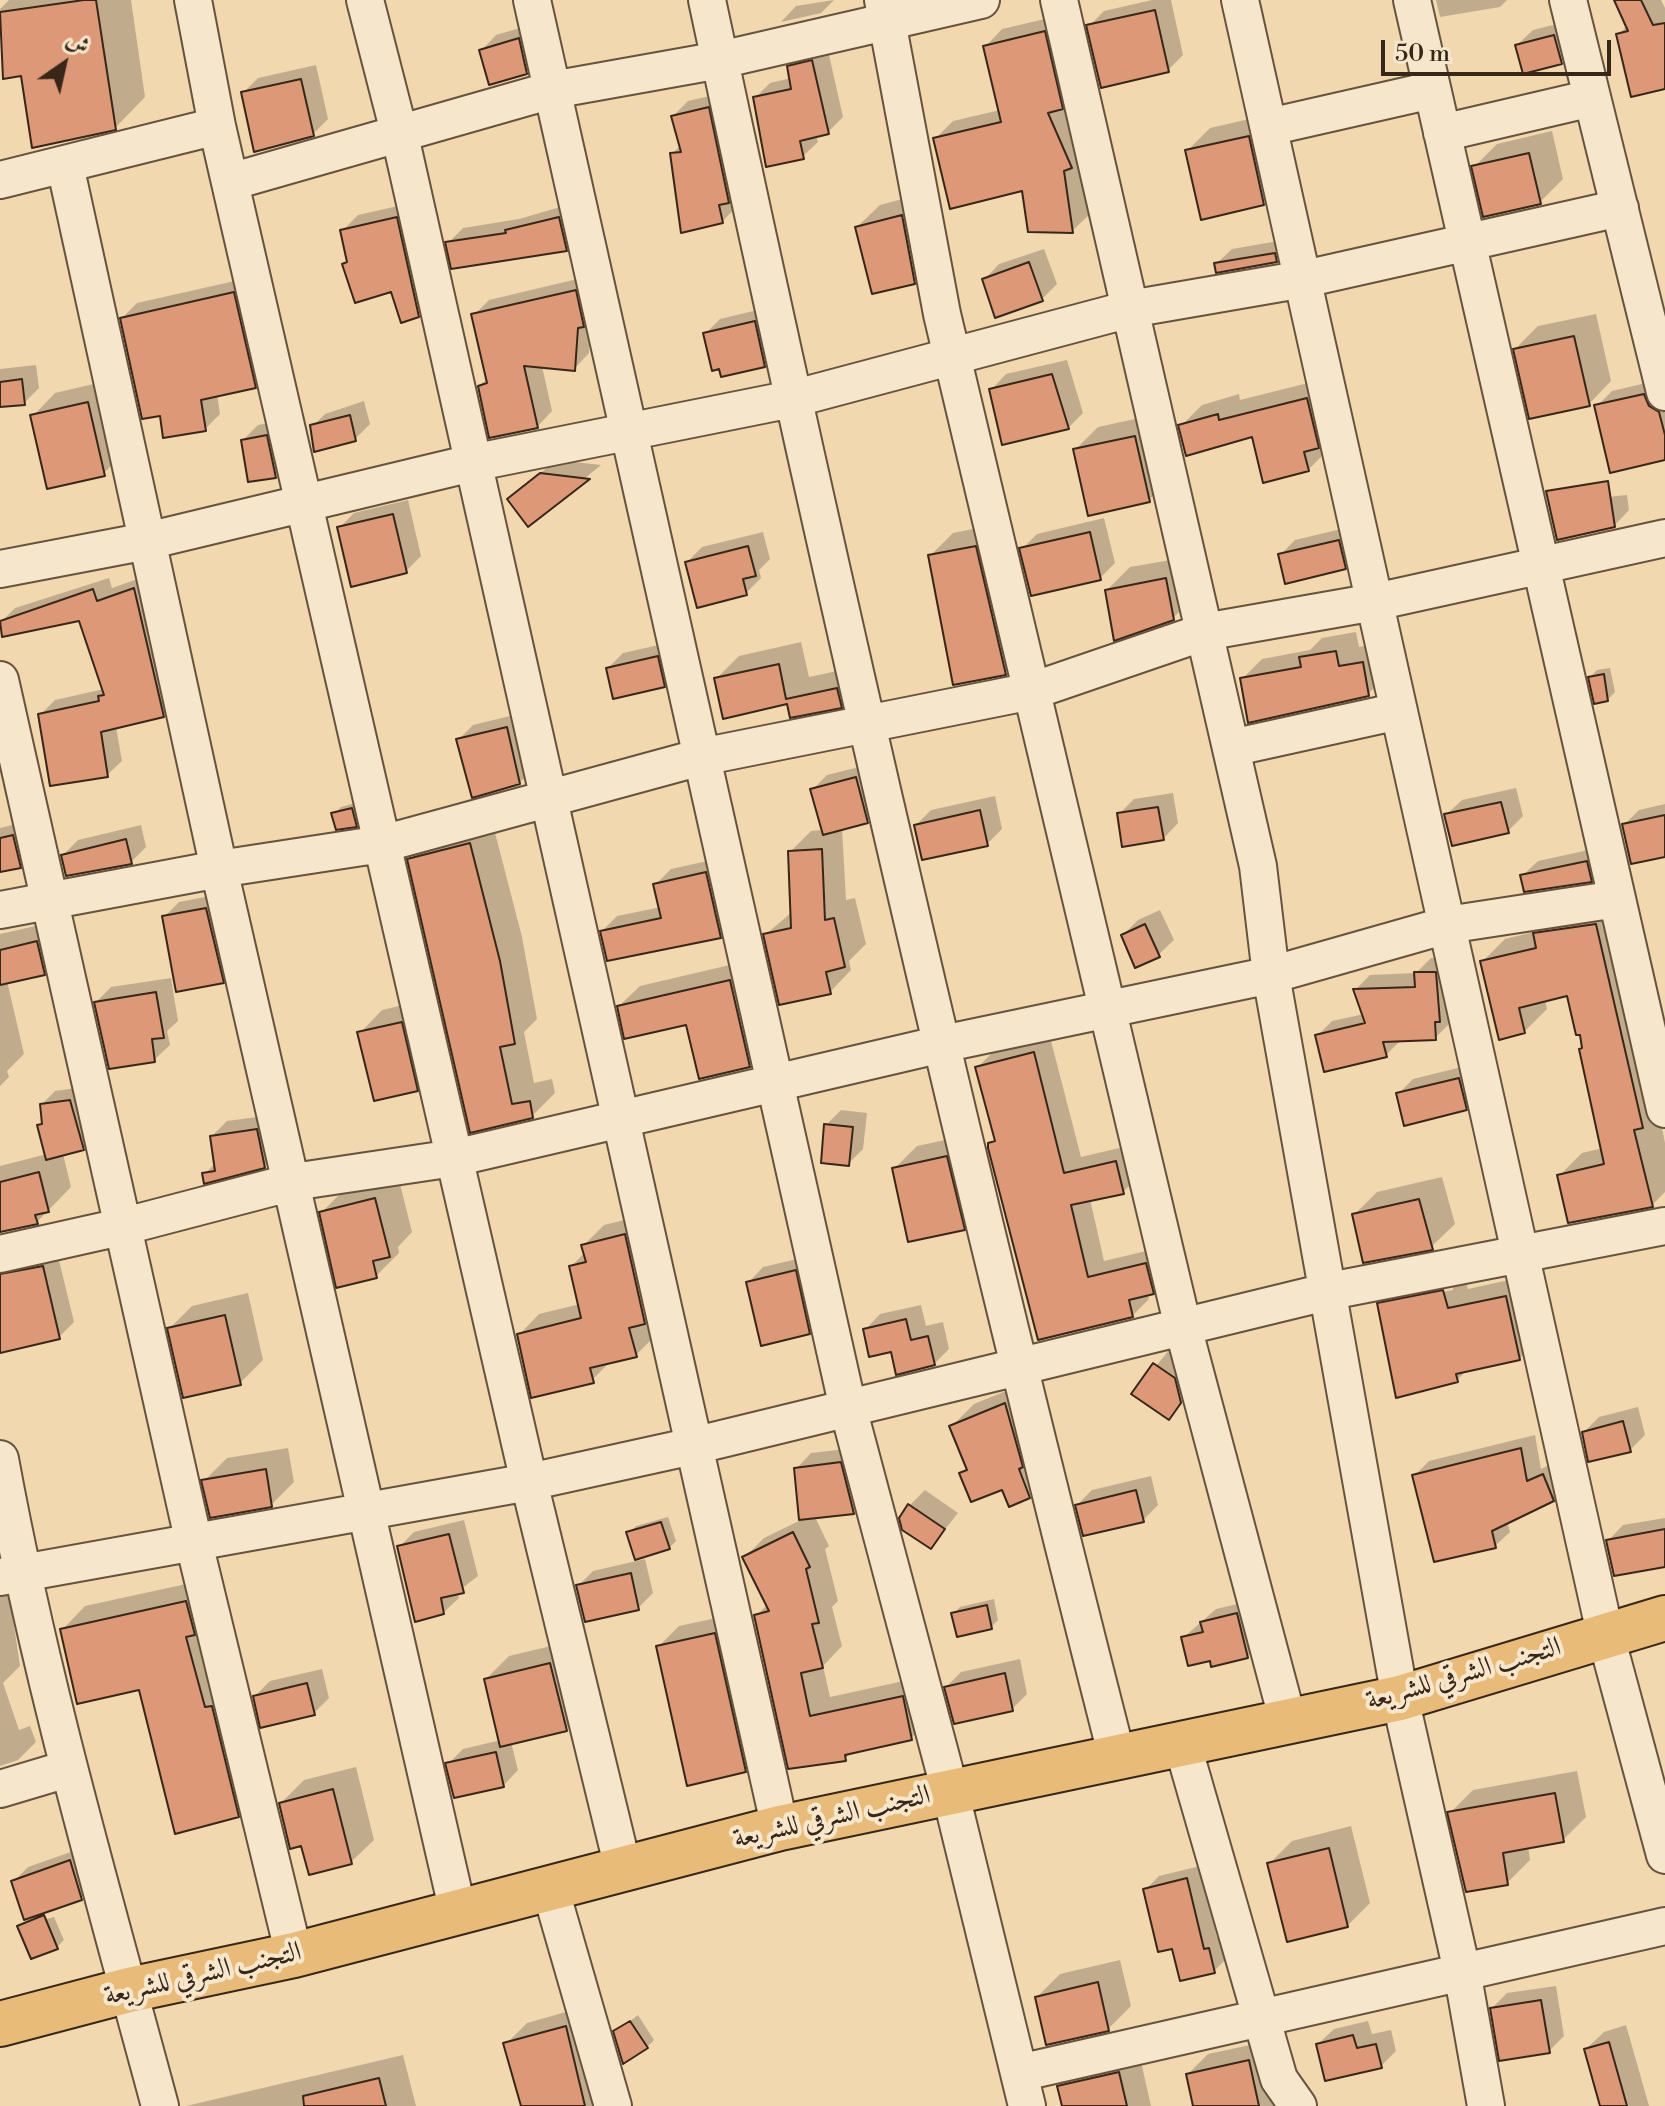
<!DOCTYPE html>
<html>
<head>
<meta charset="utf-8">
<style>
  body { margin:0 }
  #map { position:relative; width:1665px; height:2106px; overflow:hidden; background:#f1d8af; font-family:"Libre Bodoni",Amiri,serif }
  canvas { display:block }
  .north { position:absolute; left:24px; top:24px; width:80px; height:80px; -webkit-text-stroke:6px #f6e6cb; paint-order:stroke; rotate:34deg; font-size:22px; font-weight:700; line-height:32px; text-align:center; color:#372719 }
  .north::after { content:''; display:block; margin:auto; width:28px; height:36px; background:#372719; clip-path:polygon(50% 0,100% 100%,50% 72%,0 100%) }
  .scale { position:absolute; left:1381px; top:40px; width:230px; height:36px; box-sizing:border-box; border:4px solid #372719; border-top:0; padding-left:10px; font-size:24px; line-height:28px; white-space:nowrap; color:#372719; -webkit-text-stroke:6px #f6e6cb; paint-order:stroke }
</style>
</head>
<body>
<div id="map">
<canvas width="1665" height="2106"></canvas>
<div class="north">ش</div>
<div class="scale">50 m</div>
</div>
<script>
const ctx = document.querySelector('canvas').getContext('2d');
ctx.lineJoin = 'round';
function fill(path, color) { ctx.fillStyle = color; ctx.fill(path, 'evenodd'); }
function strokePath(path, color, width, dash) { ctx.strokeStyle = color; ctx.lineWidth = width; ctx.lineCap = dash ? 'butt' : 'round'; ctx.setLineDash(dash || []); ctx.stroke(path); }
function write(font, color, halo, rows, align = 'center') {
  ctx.font = font + ' "Libre Bodoni",Amiri,serif'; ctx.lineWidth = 8; ctx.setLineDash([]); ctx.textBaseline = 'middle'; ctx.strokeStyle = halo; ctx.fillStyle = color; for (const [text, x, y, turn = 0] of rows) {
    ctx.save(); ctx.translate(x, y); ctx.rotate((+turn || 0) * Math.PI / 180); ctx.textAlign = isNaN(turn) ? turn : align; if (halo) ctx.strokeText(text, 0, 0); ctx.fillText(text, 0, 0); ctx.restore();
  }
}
const shadow = new Path2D(`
  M9,0H131L145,97L115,128L23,74L5,77L0,9Z
  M834,0L821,13L781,22L796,6Z
  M1152,0H1171L1183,55L1168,70L1089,26L1104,11Z
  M1436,0H1507L1500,7L1440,17Z
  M1616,0H1661L1665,8V87L1618,35L1628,25Z
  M1062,15L1090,214L1072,231L1024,188L935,139L953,121L1000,110L985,47L1002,29Z
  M1569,21L1576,47L1561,62L1517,45L1533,30Z
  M534,24L541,57L526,72L481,51L496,35Z
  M827,46L843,117L828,132L816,135L818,142L802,157L755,98L770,83L791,78L789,67L804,52Z
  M316,65L328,119L313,134L243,93L258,78Z
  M723,93L737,206L722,222L672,154L681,145L673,116L688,101Z
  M1271,114L1286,180L1263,203L1187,151L1210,128Z
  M1552,131L1563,179L1540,202L1474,167L1497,144Z
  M925,193L937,259L914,282L857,227L880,205Z
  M411,203L433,300L418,315L393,290L349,260L343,230L358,215Z
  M574,203L581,234L566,250L448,243L463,228L519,219Z
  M1290,239L1291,245L1276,260L1216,264L1232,249Z
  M1044,249L1057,284L1042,299L984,280L999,264Z
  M590,276L589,353L574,369L542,366L552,411L537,427L480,386L488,378L474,315L489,300Z
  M248,278L270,371L255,386L217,394L220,414L205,429L161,414L122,318L137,303Z
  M770,307L779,350L764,365L705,334L720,319Z
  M1596,314L1611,381L1589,404L1515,349L1538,326Z
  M1067,360L1083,413L1068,428L991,390L1006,374Z
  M36,365L39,388L24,403L0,405V369Z
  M1328,378L1329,449L1308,470L1253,435L1181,426L1202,405L1239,394L1240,400Z
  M111,380L125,452L102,475L33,416L55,393Z
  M1659,380L1665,392V458L1597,406L1612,391Z
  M364,401L370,424L355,439L315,450L310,429L325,414Z
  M1158,414L1172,477L1149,500L1075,450L1098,427Z
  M281,421L291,461L275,476L243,440L258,425Z
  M556,460L601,465L529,524L510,499Z
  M1627,495L1629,510L1614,526L1568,501Z
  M408,500L421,556L406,571L339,528L354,513Z
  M1104,518L1115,563L1100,578L1022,549L1037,534Z
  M998,524L1028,650L1005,673L930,556L953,533Z
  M1354,526L1360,552L1345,567L1280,555L1295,540Z
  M763,532L770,559L759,570L761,578L746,593L687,562L702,547Z
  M1188,557L1196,595L1173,618L1107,590L1130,567Z
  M149,575L178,701L163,716L116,727L122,761L107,775L40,715L55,700L104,689L80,619L0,623L15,608L109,578L112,588Z
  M1356,632L1359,647L1382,643L1388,674L1368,694L1242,679L1262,659L1310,650L1322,638Z
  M672,642L679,670L664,685L608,668L623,653Z
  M801,642L809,677L860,666L864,683L841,706L789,702L716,679L739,656Z
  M1610,668L1615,692L1608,699L1590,677L1597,670Z
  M522,713L535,768L519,783L458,740L473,725Z
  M871,764L882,806L867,821L842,828L846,900L855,898L866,944L849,961L851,970L830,992L765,935L792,912L790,852L811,831L823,830L812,790L827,775Z
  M1516,788L1523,816L1508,831L1446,815L1462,800Z
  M1173,793L1178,823L1163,839L1119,814L1134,799Z
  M995,796L1002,829L987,844L916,825L931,810Z
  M359,802L363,818L356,825L334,814L341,807Z
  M1665,804V855L1624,825L1639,810Z
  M28,821L35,851L20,866L0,870V828Z
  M492,821L522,937L537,1019L524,1032L534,1083L552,1079L555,1093L532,1116L472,1130L409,860L432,837Z
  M141,825L146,847L131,862L63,855L78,840Z
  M1602,847L1606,865L1591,880L1522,876L1538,861Z
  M721,858L735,921L720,936L602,931L617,916L661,907L656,884L671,869Z
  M221,894L238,966L223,982L164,917L179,902Z
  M1618,902L1665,1143V1192L1652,1205L1559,1176L1582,1153L1603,1148L1584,1047L1568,994L1545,1000L1547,1009L1524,1032L1482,962L1505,939L1538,931L1558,911Z
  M1160,910L1174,940L1158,955L1123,935L1138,920Z
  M58,921L65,952L44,973L7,981L24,1054L7,1071L9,1077L0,1086V934Z
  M1431,958H1450V1023L1435,1038L1400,1041L1386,1055L1317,1036L1332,1021L1364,1014L1355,990L1370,975L1416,973Z
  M751,960L770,1045L749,1065L688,1023L619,1006L640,986Z
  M171,978L178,1021L167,1031L170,1045L154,1060L96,1002L111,987Z
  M424,1000L439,1066L416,1089L360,1033L382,1010Z
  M1050,1037L1081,1157L1132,1145L1140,1175L1123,1192L1090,1199L1104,1261L1163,1247L1169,1275L1147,1293L1149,1299L1132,1316L1040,1338L990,1144L996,1138L977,1068L994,1051Z
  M1474,1064L1481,1093L1466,1108L1398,1094L1413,1079Z
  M83,1087L96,1135L83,1149L63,1154L71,1187L37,1222L0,1230V1166L47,1154L40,1126L44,1122L42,1104L55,1091Z
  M841,1110L867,1113L863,1149L848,1164L826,1125Z
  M272,1115L279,1151L264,1166L205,1174L216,1162L212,1136L227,1121Z
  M969,1135L987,1206L964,1228L894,1169L917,1146Z
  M398,1176L412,1232L398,1247L399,1253L376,1276L321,1213L344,1190Z
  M1442,1177L1455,1224L1432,1246L1354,1215L1377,1192Z
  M645,1215L656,1335L636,1355L611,1361L590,1382L519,1335L539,1314L580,1304L571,1267L585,1252L584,1245L604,1225Z
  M57,1252L74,1322L59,1337L0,1351V1255Z
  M810,1256L824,1317L809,1332L748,1283L763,1267Z
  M1464,1271L1468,1289L1527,1276L1540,1338L1519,1359L1468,1369L1457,1380L1379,1304L1400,1283ZM1453,1287V1290L1401,1301V1297Z
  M248,1293L263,1360L240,1383L169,1329L192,1306Z
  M921,1305L926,1326L943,1322L949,1349L934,1364L892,1350L865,1330L880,1314Z
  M1170,1349L1189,1363L1196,1386L1169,1418L1134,1393Z
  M1028,1382L1052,1474L1029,1497L961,1474L968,1467L951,1427L974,1404Z
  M1638,1407L1645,1435L1630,1450L1584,1432L1599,1417Z
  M1535,1435L1541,1469L1558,1461L1567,1485L1553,1500L1507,1521L1510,1532L1495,1546L1414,1476L1429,1461Z
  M288,1448L294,1482L271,1505L204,1481L227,1458Z
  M855,1448L868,1497L853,1512L815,1517L829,1546L825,1549L838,1601L832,1607L842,1646L823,1666L830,1697L922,1677L931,1718L911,1738L853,1751L845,1759L790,1767L756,1616L768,1604L744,1558L764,1538L801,1520L796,1469L811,1453Z
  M1151,1476L1158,1505L1143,1520L1077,1505L1092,1490Z
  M925,1490L958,1513L931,1547L910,1505Z
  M668,1517L676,1541L669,1548L629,1533L636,1526Z
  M1665,1518V1564L1608,1541L1623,1525Z
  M464,1520L478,1576L457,1592L459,1598L443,1613L399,1547L414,1532Z
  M645,1559L653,1593L638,1608L578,1586L593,1571Z
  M209,1579L261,1792L238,1815L140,1688L63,1629L85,1606Z
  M9,1592L20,1666L3,1683L19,1730L30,1726L36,1742L18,1760L0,1766V1594Z
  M994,1599L998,1620L991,1627L953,1614L960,1607Z
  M1250,1601L1260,1643L1247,1657L1211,1658L1183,1638L1216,1609Z
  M735,1614L765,1750L745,1770L658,1647L679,1626Z
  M572,1641L589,1706L566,1729L511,1742L518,1770L503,1786L448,1764L463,1749L501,1740L486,1679L509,1656Z
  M1020,1659L1027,1694L1012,1709L946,1687L961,1672Z
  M322,1669L329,1698L314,1713L255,1696L270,1681Z
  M356,1767L374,1840L351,1862L303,1843L281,1803L304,1780Z
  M1577,1771L1586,1817L1563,1840L1528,1846L1530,1860L1507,1883L1450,1813L1473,1790Z
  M1351,1826L1370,1903L1347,1926L1269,1864L1292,1841Z
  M85,1847L96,1881L81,1896L19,1900L13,1882L28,1867Z
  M1200,1866L1217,1937L1222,1936L1227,1958L1214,1971L1174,1946L1146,1889L1159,1876Z
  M54,1917L64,1940L57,1947L28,1924Z
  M1120,1960L1131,2006L1108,2029L1037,1997L1060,1974Z
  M1556,1986L1564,2036L1549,2051L1492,2008L1507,1993Z
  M587,2006L611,2106H523L506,2044L527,2023Z
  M638,2015L654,2040L647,2047L616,2032Z
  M1368,2021L1372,2034L1391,2030L1396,2051L1381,2066L1318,2044L1334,2029Z
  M1626,2025L1649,2106H1602L1586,2049L1604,2032Z
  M1269,2041L1285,2106H1196L1188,2074L1208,2054Z
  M1139,2053L1151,2106H1064L1059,2086L1080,2066Z
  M403,2055L416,2106H186Z`);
const building = new Path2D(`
  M84,0H96L116,130L32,148L21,76L3,79L0,12Z
  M1614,0H1641L1653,25L1665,23V89L1631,97L1616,34L1628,31Z
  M1155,10L1169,72L1101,88L1086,25Z
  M1045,31L1063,109L1048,113L1072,168L1064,171L1073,233L1028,232L1022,191L950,209L933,138L1001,122L983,46Z
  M1554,35L1562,64L1523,74L1515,45Z
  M519,38L527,74L489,85L479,50Z
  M812,60L829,134L800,141L804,159L766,167L753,97L791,89L787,66Z
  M301,79L314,136L254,152L241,92Z
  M709,107L729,203L719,205L723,223L681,233L670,153L681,152L671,116Z
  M1249,136L1264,205L1201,220L1185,150Z
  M1529,153L1541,204L1483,217L1471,166Z
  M902,215L915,284L872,294L855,227Z
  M397,217L419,317L401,323L391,292L355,303L342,264L347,262L340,230Z
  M559,217L567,251L451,269L445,242L506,233L505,230Z
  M1275,253L1277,262L1216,273L1214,263Z
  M1029,262L1043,301L995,318L982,279Z
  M576,290L584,327L578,328L575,371L524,366L538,428L489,438L478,386L487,383L471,314Z
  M234,292L256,388L201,400L206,431L163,438L160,416L142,419L120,318Z
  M755,321L765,367L721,377L719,369L712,371L703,333Z
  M1574,336L1590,406L1529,419L1513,349Z
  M1052,374L1069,429L1002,445L989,389Z
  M22,379L25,405L0,407V382Z
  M1644,394L1649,406L1659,412L1665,435V460L1610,473L1594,405Z
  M1307,398L1319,448L1304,452L1309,471L1263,483L1252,437L1186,456L1178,425L1218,414L1219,420Z
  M88,402L105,476L47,489L30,415Z
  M350,415L356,441L314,452L310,425Z
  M267,435L276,478L248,482L241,440Z
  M1135,436L1150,502L1088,516L1073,449Z
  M540,473L590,479L528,527L507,499Z
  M1608,481L1615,527L1557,540L1546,491Z
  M393,514L407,573L351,587L337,527Z
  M1090,532L1101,580L1031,596L1019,548Z
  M1339,540L1346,569L1285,584L1278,554Z
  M748,546L756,576L743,579L747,595L697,608L685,562Z
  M976,546L1006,675L953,685L928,555Z
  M1166,578L1174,620L1114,641L1105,590Z
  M134,588L164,717L101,732L108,777L50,786L38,714L99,701L98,696L104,695L79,621L2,637L0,621L93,589L97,601Z
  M1336,651L1339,666L1363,662L1369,696L1248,723L1240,678L1301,667L1299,657Z
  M658,656L665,687L613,699L606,668Z
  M779,664L786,699L837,688L842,708L790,718L787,704L723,719L714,678Z
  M1604,674L1608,701L1594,704L1588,677Z
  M507,727L520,784L472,798L456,739Z
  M856,777L868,823L823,835L810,789Z
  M1501,802L1509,833L1452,846L1444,814Z
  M1158,807L1164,840L1122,847L1117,813Z
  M352,808L357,827L336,830L331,813Z
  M980,810L988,846L922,860L914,825Z
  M1665,815V857L1631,864L1622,824Z
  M13,835L21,868L0,872V838Z
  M126,839L132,864L66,876L61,855Z
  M470,843L500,961L515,1044L500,1047L512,1104L530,1101L533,1118L470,1133L407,859Z
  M822,849L825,920L834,918L845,967L826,972L831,994L779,1005L763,934L791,928L788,851Z
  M1587,861L1592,882L1524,892L1520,875Z
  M706,872L721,938L607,961L600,931L661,918L653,884Z
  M206,908L224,983L176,992L162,916Z
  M1145,924L1160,957L1135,968L1121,935Z
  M1596,924L1643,1128L1634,1130L1653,1207L1568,1223L1557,1175L1604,1164L1579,1049L1582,1048L1580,1035H1576L1567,996L1519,1008L1525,1033L1499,1040L1480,961L1536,948L1533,933Z
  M37,941L45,975L0,985V950Z
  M1414,972H1436L1440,1022H1435L1436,1040L1383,1042L1387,1057L1324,1072L1315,1035L1365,1023L1353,989L1415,987Z
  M730,980L750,1067L699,1079L686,1025L624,1039L617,1006Z
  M156,992L164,1038L152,1039L155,1062L109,1069L94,1002Z
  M402,1022L418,1091L374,1101L357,1032Z
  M1034,1052L1064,1173L1116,1161L1124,1194L1071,1205L1088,1277L1146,1263L1154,1294L1129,1300L1133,1317L1038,1340L988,1148V1143L995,1141L975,1067Z
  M1459,1078L1467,1110L1404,1126L1396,1093Z
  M70,1100L84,1150L46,1160L37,1125L42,1124L40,1104Z
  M824,1124L853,1127L849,1166L821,1163Z
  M257,1129L265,1168L204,1184L202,1173L215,1171L210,1136Z
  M947,1156L965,1230L908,1242L892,1168Z
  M39,1172L49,1212L35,1215L38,1224L0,1232V1182Z
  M375,1198L390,1257L373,1261L377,1278L336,1288L319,1212Z
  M1419,1199L1433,1250L1363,1263L1352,1214Z
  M625,1234L645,1324L629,1328L637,1357L590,1368L594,1383L531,1398L517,1334L581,1318L569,1266L586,1262L581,1245Z
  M43,1266L60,1339L0,1353V1274Z
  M796,1270L810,1334L761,1346L746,1282Z
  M1443,1290L1448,1308L1506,1296L1520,1360L1456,1374L1458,1382L1396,1398L1377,1303Z
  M225,1315L241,1385L183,1398L167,1328Z
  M906,1319L911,1340L928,1336L935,1365L896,1375L891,1352L869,1357L863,1329Z
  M1153,1363L1175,1378L1181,1403L1169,1420L1131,1394Z
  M1005,1403L1023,1467L1019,1469L1030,1498L1009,1507L1002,1490L971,1502L959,1473L967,1470L949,1426Z
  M1623,1421L1631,1452L1588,1462L1582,1432Z
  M1521,1448L1527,1481L1543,1474L1554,1501L1492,1531L1496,1548L1434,1562L1412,1475Z
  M841,1462L854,1514L799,1520L794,1468Z
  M266,1469L272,1507L210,1518L201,1480Z
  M1136,1490L1144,1522L1083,1536L1075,1505Z
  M908,1504L945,1529L931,1549L902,1530L899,1518Z
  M661,1522L670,1549L635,1560L626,1532Z
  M1665,1529V1567L1614,1576L1606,1540Z
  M793,1532L810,1567L806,1569L819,1623L812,1624L823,1668L801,1673L810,1716L903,1696L912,1740L845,1755L846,1761L788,1769L754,1615L769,1611L742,1557Z
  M449,1534L464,1593L441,1598L444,1614L415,1622L397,1546Z
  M631,1573L639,1610L585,1622L576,1585Z
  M186,1601L195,1635L186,1637L205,1707L212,1706L239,1817L175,1834L139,1690L77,1704L60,1629Z
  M987,1605L992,1629L957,1637L951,1613Z
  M1237,1613L1248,1658L1211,1667L1210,1661L1188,1666L1181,1637L1203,1632L1200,1622Z
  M715,1633L746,1772L687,1786L656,1646Z
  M550,1663L567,1731L500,1747L484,1679Z
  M1005,1673L1013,1711L954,1724L944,1687Z
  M307,1683L315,1715L260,1728L253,1696Z
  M496,1752L504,1787L454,1798L445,1763Z
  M333,1789L352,1864L309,1875L301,1846L290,1849L279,1803Z
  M1555,1793L1564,1842L1503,1853L1508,1885L1466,1892L1447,1812Z
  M1329,1848L1348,1927L1287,1942L1267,1863Z
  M70,1860L82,1900L24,1920L11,1881Z
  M1187,1878L1204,1949L1209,1948L1215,1973L1180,1981L1172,1949L1158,1952L1143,1889Z
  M44,1915L58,1949L31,1959L17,1926Z
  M1098,1982L1109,2031L1046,2045L1035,1997Z
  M1541,2000L1550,2053L1499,2061L1490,2008Z
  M630,2021L648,2048L623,2064L613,2031Z
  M566,2026L585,2106H521L503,2043Z
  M1353,2035L1357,2048L1376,2044L1382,2068L1325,2081L1316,2044Z
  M1609,2042L1627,2106H1600L1584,2049Z
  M1249,2060L1259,2106H1193L1186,2074Z
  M1119,2072L1127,2106H1062L1057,2086Z
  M379,2078L386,2106H304L303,2096Z`);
const street = new Path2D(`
  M193,0L217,126L529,1482L623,1868
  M365,0L400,136L780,1828
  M532,0L848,1408L950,1791L1027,2106
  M707,0C832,588 968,1174 1117,1757
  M883,0L942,314L1183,1327L1288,1721
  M1059,0L1258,866L1271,975L1400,1698L1462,1971L1486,2106
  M1240,0L1605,1633L1665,1855
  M1412,0L1665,1109
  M1568,0L1665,392
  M1269,127L1432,90
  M1442,133L1592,98
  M65,165L219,869L458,1912
  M0,180L217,126
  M230,182L552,90L720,60L981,0
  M0,569L147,541L472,463L792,399L1130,309L1304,279L1620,208
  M0,680L194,1543L294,1955
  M1231,748L1399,711
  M0,910L219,869L382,844L701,757L1032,691L1204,632L1375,602L1665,538
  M0,1254L125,1226L293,1182L454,1158L942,1044L1271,975L1447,925L1617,899
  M0,1459C40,1678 102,1891 160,2106
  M0,1577L529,1482L693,1446L1330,1291L1665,1226
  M1182,1743L1279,2079L1298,2106
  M0,1789L67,1769
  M550,1888L613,2106
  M1019,2073L1665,1926`);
const primary = new Path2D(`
  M0,2024L129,1990L294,1955L780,1828L1400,1698L1665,1618`);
const streetNames = [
  ["التجنب الشرقي للشريعة",1464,1675,-16],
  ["التجنب الشرقي للشريعة",832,1818,-13],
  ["التجنب الشرقي للشريعة",203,1975,-13]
];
fill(shadow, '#0003');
fill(building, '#dd9877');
strokePath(building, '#372719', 2);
strokePath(street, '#66533e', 40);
strokePath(primary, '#372719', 48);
strokePath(street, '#f6e6cb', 36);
strokePath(primary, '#e8bc78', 44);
write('28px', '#372719', '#f6e6cb', streetNames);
</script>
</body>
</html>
